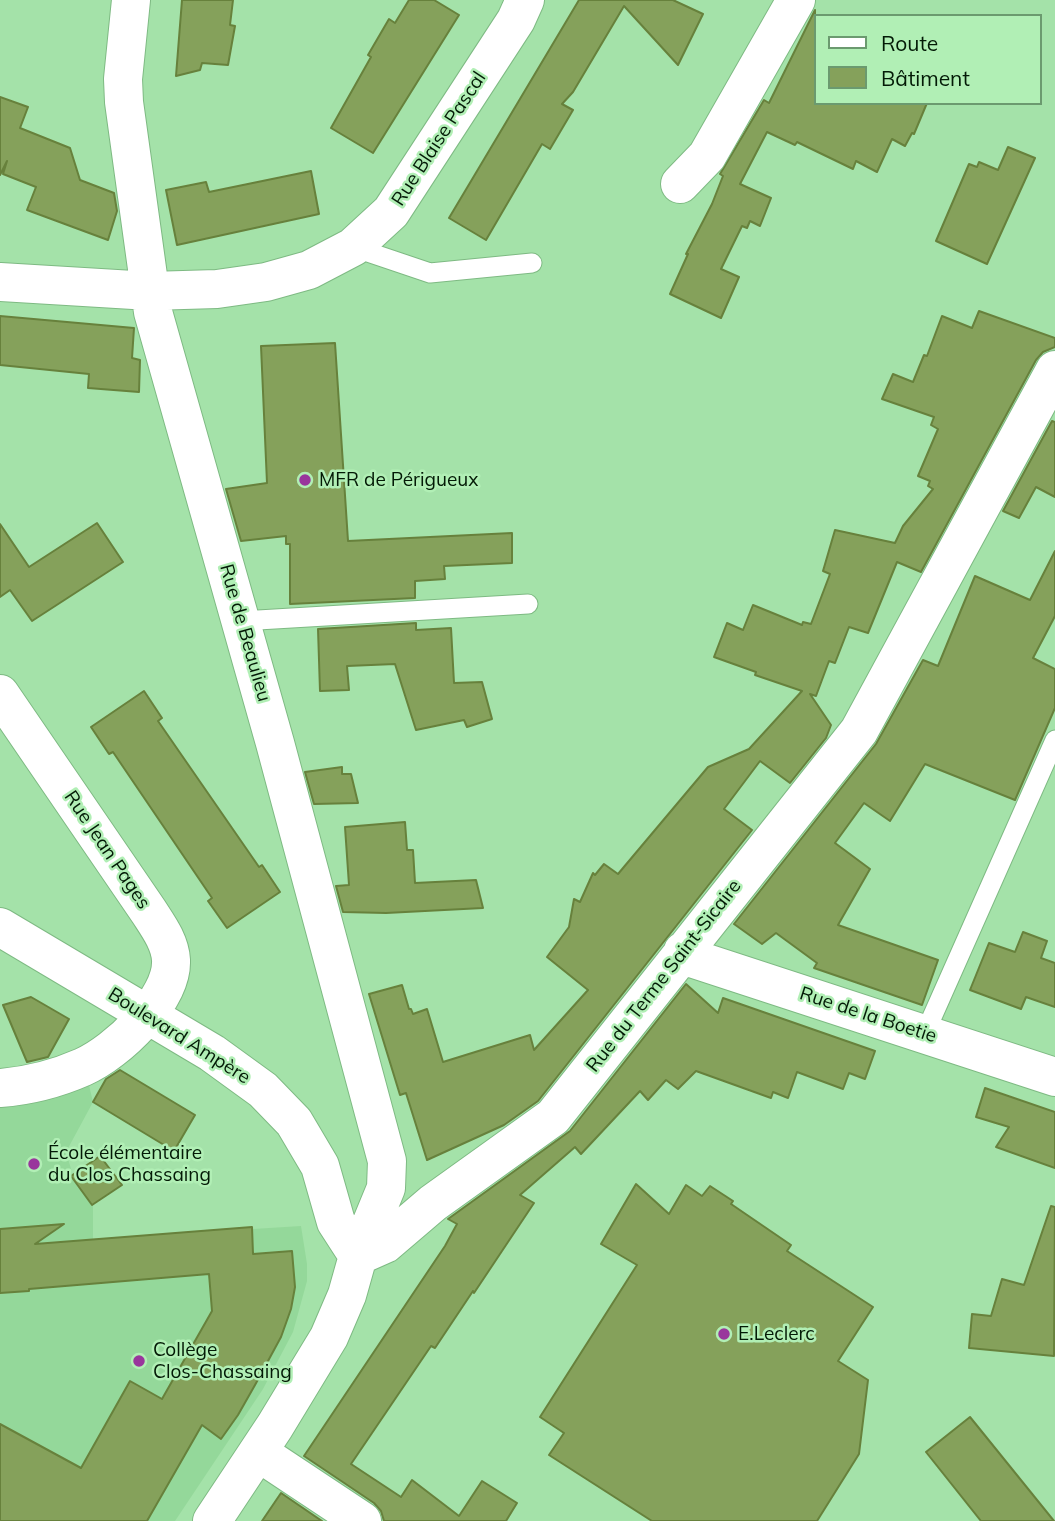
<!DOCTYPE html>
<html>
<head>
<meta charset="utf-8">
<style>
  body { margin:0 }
  #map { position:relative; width:1055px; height:1521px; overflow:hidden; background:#a4e2a9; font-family:Mulish,sans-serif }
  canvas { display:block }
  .legend { position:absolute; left:814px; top:14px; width:228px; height:91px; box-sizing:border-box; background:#b1efb5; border:2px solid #6b9a6f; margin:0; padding:9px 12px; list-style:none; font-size:21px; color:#031a06 }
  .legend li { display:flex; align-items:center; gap:14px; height:35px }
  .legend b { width:35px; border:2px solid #6b9a6f }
</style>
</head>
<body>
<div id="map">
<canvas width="1055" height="1521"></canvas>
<ul class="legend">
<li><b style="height:9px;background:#fff"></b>Route</li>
<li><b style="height:19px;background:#85a15b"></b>Bâtiment</li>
</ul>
</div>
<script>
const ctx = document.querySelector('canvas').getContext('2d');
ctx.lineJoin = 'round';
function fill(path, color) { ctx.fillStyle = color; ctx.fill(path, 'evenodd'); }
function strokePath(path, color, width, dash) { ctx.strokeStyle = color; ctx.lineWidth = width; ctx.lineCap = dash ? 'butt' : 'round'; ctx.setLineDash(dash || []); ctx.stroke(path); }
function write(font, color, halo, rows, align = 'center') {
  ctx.font = font + ' Mulish,sans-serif'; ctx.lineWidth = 5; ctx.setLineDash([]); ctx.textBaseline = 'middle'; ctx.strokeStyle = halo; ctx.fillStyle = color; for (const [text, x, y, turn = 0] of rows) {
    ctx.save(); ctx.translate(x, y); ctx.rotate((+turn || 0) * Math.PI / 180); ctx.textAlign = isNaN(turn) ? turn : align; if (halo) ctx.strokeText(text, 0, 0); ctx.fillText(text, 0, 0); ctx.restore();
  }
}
const built = new Path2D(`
  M88,1081L93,1102L66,1152L74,1179L91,1205L93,1204V1239L301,1226L307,1264V1281L293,1332L263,1389L175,1521H0V1100Z`);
const building = new Path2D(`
  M182,0H233L230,25L235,26L228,65L202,63L200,70L176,76Z
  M409,0H434L459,15L373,153L331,128L371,57L368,55L389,19L395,23Z
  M579,0H673L703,14L678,65L624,6L573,92L562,104L573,110L550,149L542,144L486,240L449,218Z
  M815,10V103H927L914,134L912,133L905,146L892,139L877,172L856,161L853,169L797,142L795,145L767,132L740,184L771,198L760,226L750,221L747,228L742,226L721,269L739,277L721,318L670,294L688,254H686L712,204L723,176L720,174L764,100L769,103Z
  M0,97L28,107L20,128L70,148L80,180L114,193L117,211L108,240L27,210L36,187L3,174L7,161L0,175Z
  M1008,147L1035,158L987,264L936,241L969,164L977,167L979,162L998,170Z
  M311,171L319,214L177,245L166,190L206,182L209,192Z
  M979,311L1055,338V347L1043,352L1036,360L921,572L897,562L868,633L849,627L835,663L829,661L816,696L810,694L831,725L826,738L790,783L760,761L724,809L752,830L538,1101L504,1125L427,1160L406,1093L400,1095L369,994L402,985L409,1009H411L413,1014L427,1009L443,1062L530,1035L534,1050L588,990L547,957L569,927L574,899L580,902L593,873L595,875L604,864L618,874L708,767L749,749L802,691L755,675L756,672L714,657L727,623L743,630L753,605L802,625L803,622L811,624L830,574L823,571L835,530L895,543L903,526L933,489L928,486L930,481L918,476L938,429L931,425L934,417L882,399L893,374L913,382L924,355L927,356L942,316L972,328Z
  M0,316L134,328L132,358L140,360L139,392L88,388L89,374L0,365Z
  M335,343L348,541L512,533V563L444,566L445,579L415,581V598L290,604V544H286V536L241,541L226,489L267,483L261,346Z
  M1052,421L1055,422V497L1036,487L1019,518L1003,511Z
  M97,523L123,562L32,621L10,590L0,597V524L29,567Z
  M1055,551V616L1033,658L1055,669V708L1015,800L925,764L890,821L864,803L835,843L870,869L838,925L938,960L922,1005L814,968L817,963L776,933L762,944L734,924L876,744L923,660L938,666L975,576L1030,600Z
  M416,623V630L451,628L454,683L482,682L492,719L467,727L464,720L416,730L395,664L347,666L349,690L320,691L318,629Z
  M144,691L162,718L158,721L259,867L262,865L280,892L227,928L208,901L212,898L113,752L109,754L91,727Z
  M342,767V774H351L358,803L314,804L305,772Z
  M405,822L407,850H413L415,883L476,880L483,908L386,913L343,912L336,886L349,885L345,827Z
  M1023,932L1047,941L1041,958L1055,963V1007L1026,997L1021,1009L970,990L989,943L1015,952Z
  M686,984L718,1013L723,998L875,1051L865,1079L849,1073L843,1089L797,1072L788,1098L773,1092L771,1098L696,1071L678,1089L666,1080L648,1100L640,1091L581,1154L575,1147L520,1195L534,1203L474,1293L473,1291L435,1348L431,1346L351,1464L401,1497L412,1480L459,1516L482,1481L517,1503L506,1521H384L381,1511L374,1503L304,1456L445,1246L457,1224L448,1219L570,1131Z
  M31,997L69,1019L48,1057L27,1062L3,1005Z
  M120,1070L195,1115L174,1151L93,1102L106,1079Z
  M985,1088L1055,1112V1168L996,1147L1009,1127L976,1117Z
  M100,1156L122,1185L92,1205L71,1176Z
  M636,1184L669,1214L686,1185L702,1196L710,1186L733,1201L731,1204L791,1245L787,1251L873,1307L838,1361L868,1380L859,1454L817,1521H652L549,1455L564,1433L540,1417L637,1265L601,1244Z
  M1051,1206L1055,1207L1054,1356L969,1348L972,1314L991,1316L1002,1279L1024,1285Z
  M64,1224L35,1244L252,1227L253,1254L292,1251L295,1287L291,1309L281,1337L255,1385L238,1415L221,1439L202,1425L147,1521H0V1424L81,1468L130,1381L162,1399L212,1311L209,1274L29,1289V1291L0,1293V1229Z
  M970,1417L1054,1521H981L926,1452Z
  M281,1493L322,1521H262Z`);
const service = new Path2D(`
  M353,247L430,273L532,263
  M241,621L528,604
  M925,1033L1055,740`);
const minor = new Path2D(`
  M131,0L123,79L124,102L153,312L275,743L387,1161L386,1188L358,1256L347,1295L329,1337L275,1426L212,1521
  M680,184L707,156L796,0
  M0,282L150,291L217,289L266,282L309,270L353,247L391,212L516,20L525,0
  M0,694L149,912C158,926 170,942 171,960C173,999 117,1052 83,1067C58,1078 27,1086 0,1088
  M0,927L212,1053L263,1090L294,1122L320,1166L336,1222L358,1256
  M683,951L691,958L1055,1077
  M358,1256L385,1244L433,1203L553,1117L859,731L1055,370
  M258,1452L362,1521`);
const markers = [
  [305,480,7,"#99369c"],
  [34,1164,7,"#99369c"],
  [724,1334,7,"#99369c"],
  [139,1361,7,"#99369c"]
];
const streetNames = [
  ["Rue Blaise Pascal",439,139,-57],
  ["Rue de Beaulieu",245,633,74],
  ["Rue Jean Pages",107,850,56],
  ["Rue du Terme Saint-Sicaire",664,976,-52],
  ["Rue de la Boetie",868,1015,18],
  ["Boulevard Ampère",179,1036,32]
];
const poiNames = [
  ["MFR de Périgueux",319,480],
  ["École élémentaire",48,1153],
  ["du Clos Chassaing",48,1175],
  ["E.Leclerc",738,1334],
  ["Collège",153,1350],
  ["Clos-Chassaing",153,1372]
];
fill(built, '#94d89a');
fill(building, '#85a15b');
strokePath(building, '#67813c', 2);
strokePath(service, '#7eba83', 21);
strokePath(minor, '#7eba83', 40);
strokePath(service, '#fff', 19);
strokePath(minor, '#fff', 38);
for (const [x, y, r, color] of markers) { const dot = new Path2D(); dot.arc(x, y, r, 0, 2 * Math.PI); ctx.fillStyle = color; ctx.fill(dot); strokePath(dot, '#b1efb5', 2.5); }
write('19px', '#031a06', '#b1efb5', streetNames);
write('19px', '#031a06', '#b1efb5', poiNames, 'left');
</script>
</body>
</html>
